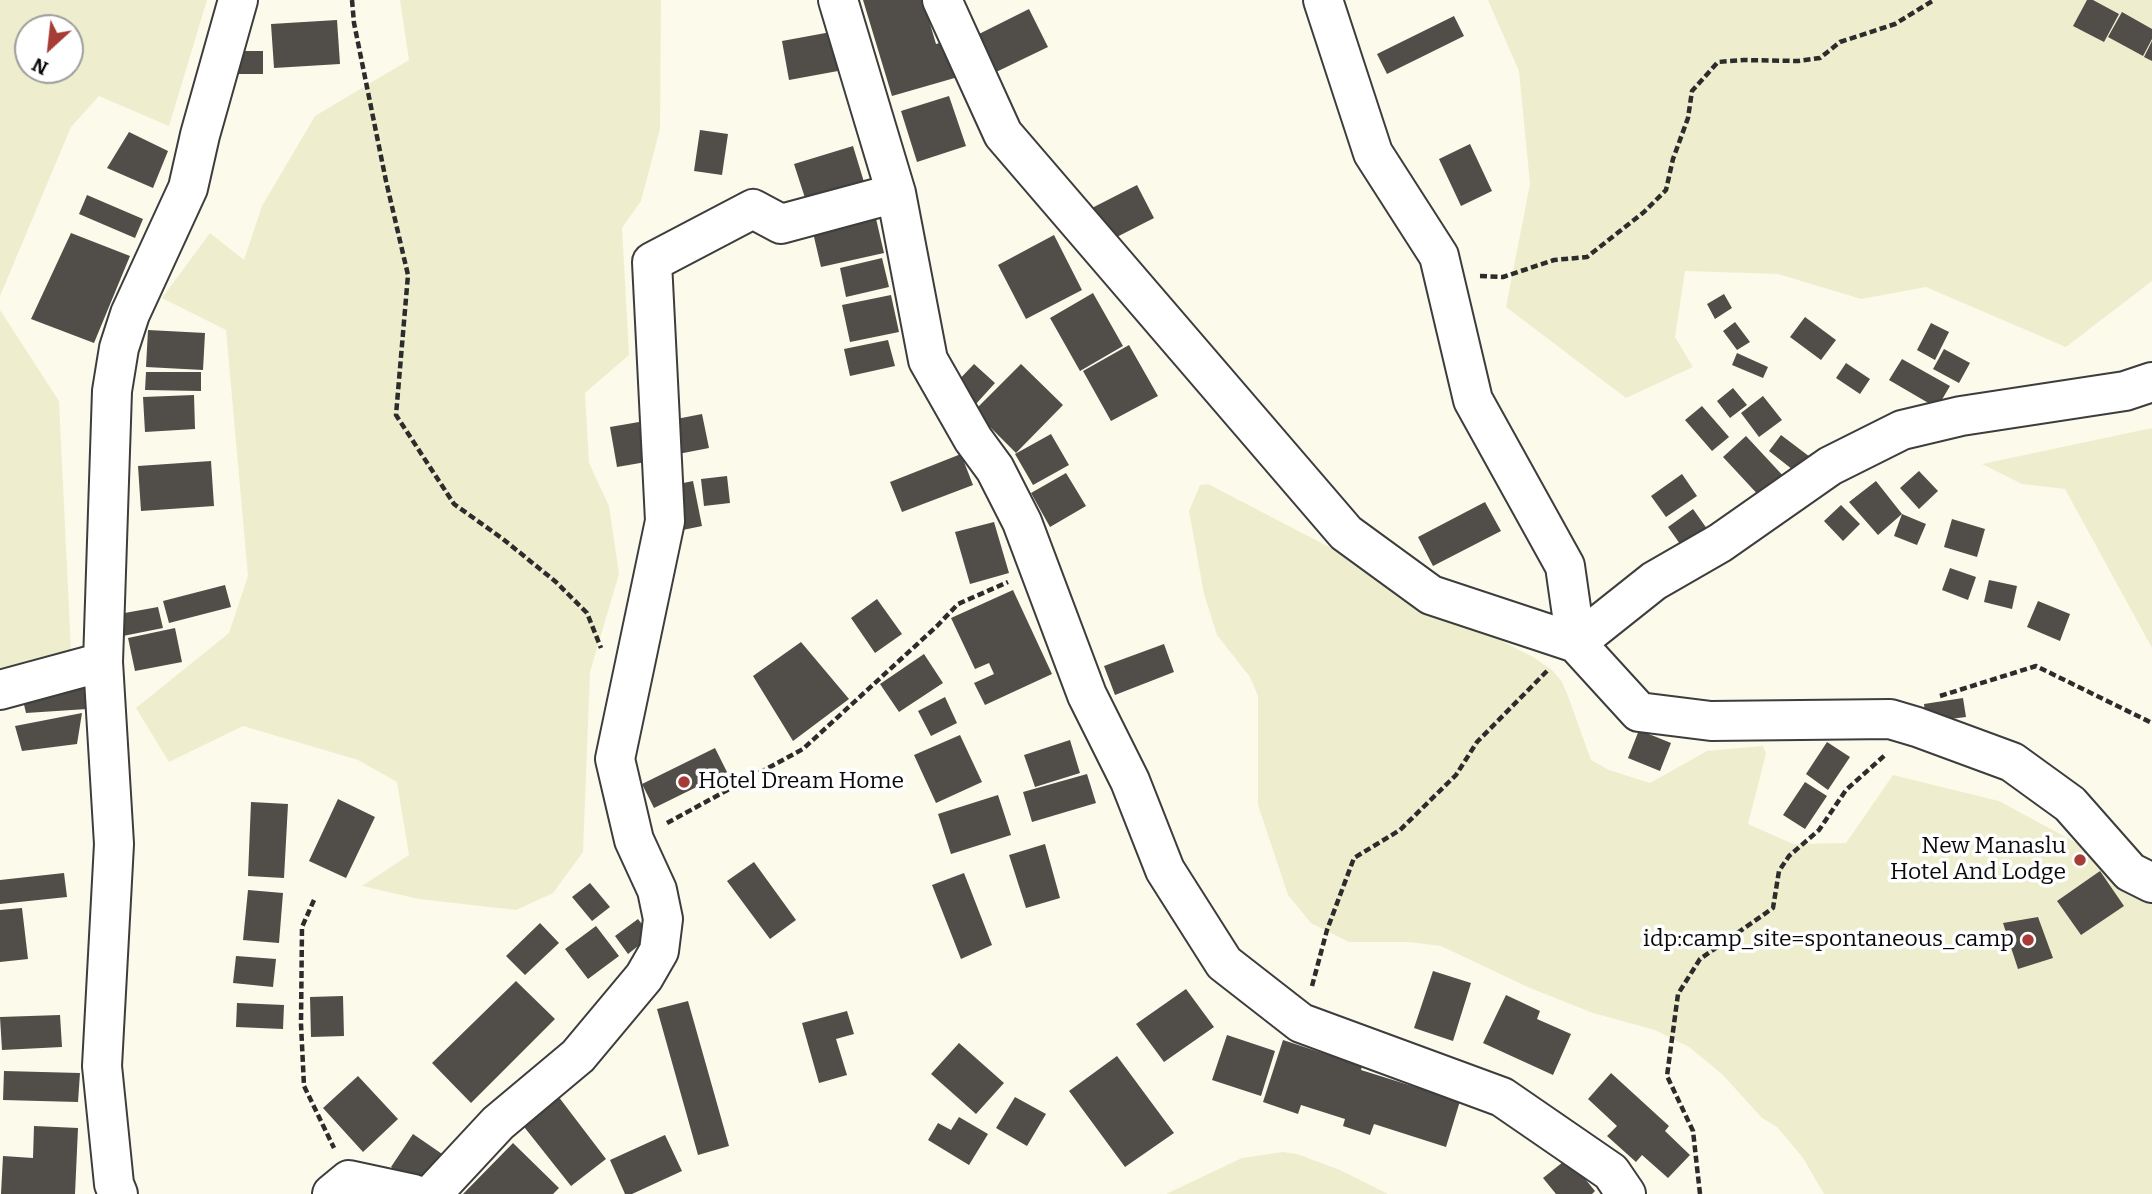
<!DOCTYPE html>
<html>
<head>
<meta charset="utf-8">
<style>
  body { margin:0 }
  #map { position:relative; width:2152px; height:1194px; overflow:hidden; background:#fcfaeb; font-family:Bitter,serif }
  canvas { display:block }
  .north { position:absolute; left:14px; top:14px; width:70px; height:70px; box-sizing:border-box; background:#fff; border:2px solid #9d9d9d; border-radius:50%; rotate:207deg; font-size:19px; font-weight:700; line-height:28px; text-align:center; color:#0a0a0a }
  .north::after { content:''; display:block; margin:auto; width:24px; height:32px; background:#a63c36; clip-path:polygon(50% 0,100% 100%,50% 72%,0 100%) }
</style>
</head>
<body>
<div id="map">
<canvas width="2152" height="1194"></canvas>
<div class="north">N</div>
</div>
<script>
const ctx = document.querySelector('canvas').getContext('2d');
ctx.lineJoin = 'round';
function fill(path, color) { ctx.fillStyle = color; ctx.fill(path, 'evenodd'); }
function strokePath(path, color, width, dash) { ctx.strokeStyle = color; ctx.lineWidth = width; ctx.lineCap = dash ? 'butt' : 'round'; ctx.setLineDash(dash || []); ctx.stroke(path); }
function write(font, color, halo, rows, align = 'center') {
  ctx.font = font + ' Bitter,serif'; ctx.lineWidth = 7; ctx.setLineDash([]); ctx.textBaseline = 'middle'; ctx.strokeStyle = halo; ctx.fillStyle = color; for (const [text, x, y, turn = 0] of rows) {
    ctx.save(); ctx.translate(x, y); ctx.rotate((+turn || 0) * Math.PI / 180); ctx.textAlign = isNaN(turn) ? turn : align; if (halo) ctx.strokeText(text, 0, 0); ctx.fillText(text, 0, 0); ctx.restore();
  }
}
const farmland = new Path2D(`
  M0,0H207L169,126L99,96L71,127L0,296ZM28,28H70V70H28Z
  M400,0H661V4L660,129L641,201L622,228L629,355L585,393L589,463L609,506L619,574L590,672L583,852L553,893L516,910L419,899L362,886L409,855L397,782L358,760L243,726L169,762L136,708L229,633L248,576L226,330L162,298L210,233L244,260L262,206L315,116L409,60Z
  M1488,0H2152V281L2066,347L1926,287L1861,299L1778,274L1685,271L1675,337L1693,367L1626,398L1506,307L1530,184L1519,71Z
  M0,310L59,401L71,651L0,671Z
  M2152,428V648L2065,489L2022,484L1982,464Z
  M1208,484L1379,573L1416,597L1533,657L1552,670L1562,682L1568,696L1591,760L1609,770L1650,783L1707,751L1763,746L1766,754L1748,824L1793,844L1846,843L1893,775L1999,801L2097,854L2152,904V1194H1824L1803,1158L1777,1127L1762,1118L1722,1074L1689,1047L1655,1030L1593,1013L1530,988L1441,946L1409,942H1349L1311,923L1288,895L1258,805V696L1250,677L1217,635L1204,594L1189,511L1200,485Z
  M1283,1152L1297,1154L1340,1170L1388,1194H1166L1242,1158Z`);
const building = new Path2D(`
  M863,0H923L936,44L947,41L958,77L892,96Z
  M2087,0H2093L2119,14L2104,42L2073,26Z
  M1029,9L1048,47L994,73L975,36Z
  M2122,12L2152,29V39L2143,56L2108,37Z
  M1454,16L1464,36L1387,74L1377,54Z
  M337,20L340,64L274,68L271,24Z
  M831,32L838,71L789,80L782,41Z
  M2152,41V61L2144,57Z
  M239,51H263V74H239Z
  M949,96L966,146L917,162L901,111Z
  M700,130L728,134L722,175L694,171Z
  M129,132L168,151L153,188L107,168Z
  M1470,144L1492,191L1461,206L1439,159Z
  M853,146L864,182L806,201L794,164Z
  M1137,185L1154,218L1107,242L1090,209Z
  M87,195L143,219L135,238L79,214Z
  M874,210L884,253L821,267L811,224Z
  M71,233L130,256L94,343L31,319Z
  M1054,235L1082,290L1026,319L998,265Z
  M882,258L889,287L846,297L840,268Z
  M1093,293L1123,346L1080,371L1050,318Z
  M1724,294L1732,308L1715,319L1707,304Z
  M891,295L899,332L850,342L842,305Z
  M1805,317L1836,340L1821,360L1790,337Z
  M1735,322L1750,342L1737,350L1723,331Z
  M1931,323L1949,332L1935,360L1917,350Z
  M148,330L205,333L203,370L146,367Z
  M888,340L895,366L850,376L844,349Z
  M1129,345L1158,396L1111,421L1083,371Z
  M1944,349L1970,363L1959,383L1933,369Z
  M1737,353L1768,367L1763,378L1732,365Z
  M1902,359L1950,386L1937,408L1889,380Z
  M1846,363L1870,379L1860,394L1836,378Z
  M974,364L995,383L975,405L954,385Z
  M1021,364L1063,405L1016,453L974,411Z
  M146,372H201V391L145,390Z
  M1733,388L1747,405L1730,418L1717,401Z
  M194,395L195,429L145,432L143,397Z
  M1763,396L1782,420L1759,437L1741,413Z
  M1702,406L1729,437L1712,451L1685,420Z
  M702,414L709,448L673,455L666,421Z
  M639,422L646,462L617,467L610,427Z
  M1051,434L1069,465L1033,485L1015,454Z
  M1781,435L1814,460L1802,477L1769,451Z
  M1746,436L1786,479L1763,500L1723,457Z
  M961,454L973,485L902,512L890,482Z
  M211,461L214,506L141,511L138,466Z
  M1919,471L1938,491L1919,509L1900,488Z
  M1066,473L1086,506L1050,527L1031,493Z
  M1682,474L1697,496L1666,517L1651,496Z
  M727,476L730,503L704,506L701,479Z
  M693,481L702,526L678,531L669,486Z
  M1876,481L1902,514L1878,535L1849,502Z
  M1485,502L1501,531L1433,566L1418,537Z
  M1841,505L1860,524L1843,541L1824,521Z
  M1693,509L1710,533L1685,551L1668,527Z
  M1902,514L1926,524L1917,545L1894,536Z
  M1952,519L1985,529L1977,557L1944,547Z
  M994,522L1009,573L970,584L955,532Z
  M1950,568L1976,577L1968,600L1942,590Z
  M1989,580L2017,586L2012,609L1984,602Z
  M225,585L231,607L169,623L163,601Z
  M1013,590L1052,674L985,705L974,683L994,674L989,663L975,669L951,618Z
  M877,599L902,634L875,653L851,618Z
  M2038,601L2070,614L2060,641L2027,627Z
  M158,607L163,628L123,636L119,614Z
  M175,628L182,662L135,671L128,638Z
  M801,642L849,699L793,741L753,676Z
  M1164,644L1174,672L1115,695L1104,666Z
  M924,654L943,683L899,712L880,684Z
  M85,683L87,709L26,713L21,692Z
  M945,697L957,723L931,736L918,711Z
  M1963,698L1966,717L1926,722L1924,704Z
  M82,713L77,744L22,751L15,726Z
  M1639,730L1671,743L1660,771L1628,758Z
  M960,735L982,782L936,803L914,755Z
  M1070,740L1080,773L1035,787L1024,755Z
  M1827,742L1850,757L1828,790L1806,774Z
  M715,748L727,772L654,808L642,784Z
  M1087,774L1096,803L1032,822L1023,792Z
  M1805,782L1827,796L1805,829L1783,815Z
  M998,795L1011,835L951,854L938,814Z
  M338,799L375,817L346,878L309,861Z
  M251,802L288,804L284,878L248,876Z
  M1045,844L1060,898L1026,908L1009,855Z
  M754,862L796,920L770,939L727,881Z
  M2100,871L2124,906L2081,935L2057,901Z
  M64,873L67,897L0,904V880Z
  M964,873L992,945L961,959L932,885Z
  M590,883L610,907L592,921L572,897Z
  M248,890L283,893L279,943L243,940Z
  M22,908L28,959L0,962V910Z
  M2038,917L2053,958L2018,969L2003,923Z
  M638,919L651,936L628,954L615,936Z
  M540,923L559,943L525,975L506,956Z
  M596,926L619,956L588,979L565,949Z
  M236,956L276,959L273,987L233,983Z
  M1433,971L1471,983L1453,1041L1414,1028Z
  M516,981L555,1019L471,1103L432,1063Z
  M1186,989L1214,1027L1164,1062L1136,1024Z
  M1506,995L1540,1011L1537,1019L1571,1034L1553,1075L1483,1043Z
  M343,996L344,1036L311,1037L310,997Z
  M688,1001L729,1146L698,1155L657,1009Z
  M237,1003L284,1005L283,1029L236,1027Z
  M847,1011L854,1034L836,1039L847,1075L819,1083L802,1023Z
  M60,1015L62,1047L2,1050L0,1017Z
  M1227,1035L1275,1051L1261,1096L1212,1080Z
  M1283,1040L1362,1066L1361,1070L1460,1101L1446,1147L1374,1124L1370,1135L1343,1126L1345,1119L1301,1105L1298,1114L1263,1102Z
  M959,1043L1004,1083L976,1114L931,1074Z
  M1117,1056L1174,1133L1125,1167L1069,1091Z
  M4,1071L80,1073L78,1102L3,1100Z
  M1611,1073L1669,1126L1665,1131L1690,1155L1668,1178L1642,1155L1636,1162L1607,1136L1617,1126L1588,1099Z
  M358,1076L398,1119L363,1152L323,1108Z
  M558,1096L606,1159L571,1186L521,1123Z
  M1015,1097L1046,1114L1027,1146L996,1128Z
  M959,1117L988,1134L969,1165L928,1140L938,1123L951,1130Z
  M34,1126L78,1128L75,1194H1L3,1156L33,1158Z
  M413,1134L448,1158L426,1191L391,1167Z
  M665,1135L682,1171L632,1194H625L610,1160Z
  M513,1143L559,1188L553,1194H463Z
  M1568,1158L1595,1191L1592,1194H1556L1543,1178Z`);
const path = new Path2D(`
  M352,0L354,23L386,181L408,275L396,415L454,504L503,539L556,582L587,613L601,648
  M1480,276L1503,277L1554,260L1587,257L1644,212L1666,190L1673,159L1688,118L1692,91L1718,62L1744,60L1798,61L1820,58L1840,42L1895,24L1934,0
  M1940,696L2036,666L2152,723
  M667,823L803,749L937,626L958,604L1008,582
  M314,900L302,927L301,1024L304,1086L334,1148
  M1312,986L1327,930L1354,858L1400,830L1456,775L1477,742L1548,670
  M1700,1194L1693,1131L1667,1076L1678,994L1700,959L1773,908L1779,871L1789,856L1819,830L1846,790L1885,755`);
const minor = new Path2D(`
  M838,0L896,193L928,360L973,439L995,469L1022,522L1087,695L1130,781L1165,870L1224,963L1301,1023L1502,1097L1611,1172L1626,1194
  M942,0L1003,134L1346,533L1431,595L1576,643L1639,712L1711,721L1890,719L1917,727L2012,762L2070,804L2130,872L2152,883
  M1323,0L1373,153L1439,256L1473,400L1565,566L1576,643
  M1576,643L1654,581L1720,543L1830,466L1902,430L1961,416L2125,391L2152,382
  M0,690L103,662
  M118,1194L114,1184L102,1066L114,844L103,662L112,391L119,348L130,314L188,188L200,135L238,0
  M332,1194L349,1180L414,1194
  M432,1194L498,1123L578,1056L644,977L659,951L663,919L657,890L634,840L615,759L665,521L652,262L753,209L781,224L896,193`);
const markers = [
  [684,782,7,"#a63c36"],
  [2080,860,7,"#a63c36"],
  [2028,940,7,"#a63c36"]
];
const poiNames = [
  ["Hotel Dream Home",698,782,"left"],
  ["New Manaslu",2066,847],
  ["Hotel And Lodge",2066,873],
  ["idp:camp_site=spontaneous_camp",2014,940]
];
fill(farmland, '#eeeece');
fill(building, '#514d48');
strokePath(minor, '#3d3d3d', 42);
strokePath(path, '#2c2c2c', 4.5, [7, 3.5]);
strokePath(minor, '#fff', 38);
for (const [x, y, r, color] of markers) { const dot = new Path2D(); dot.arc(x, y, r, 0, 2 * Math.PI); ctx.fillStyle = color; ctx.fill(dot); strokePath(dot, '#fff', 2.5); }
write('23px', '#0a0a0a', '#fff', poiNames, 'right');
</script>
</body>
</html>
